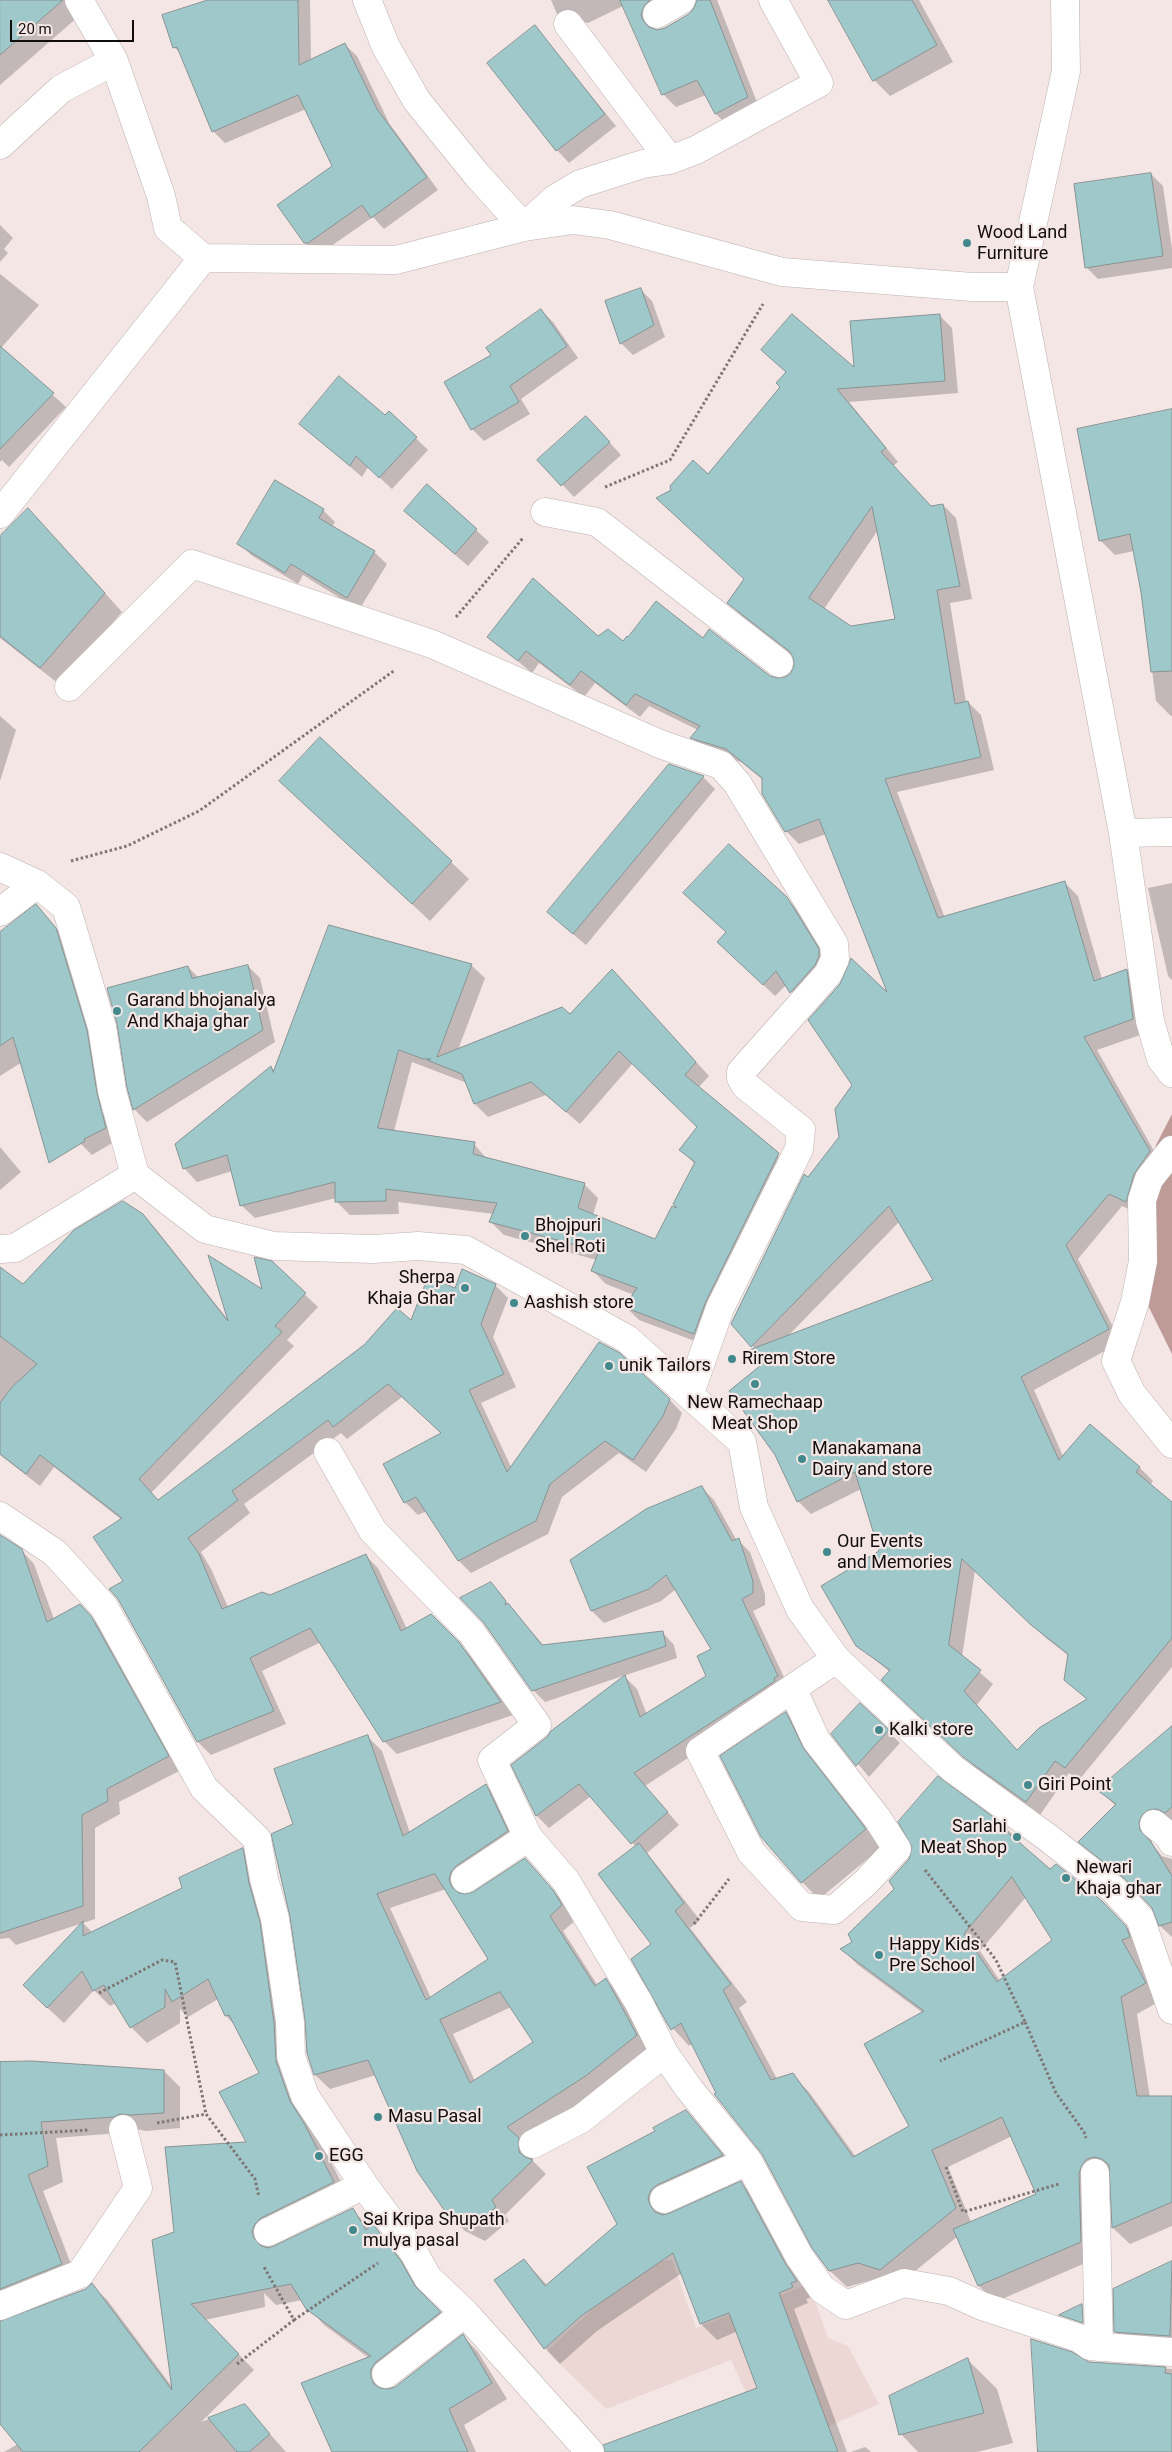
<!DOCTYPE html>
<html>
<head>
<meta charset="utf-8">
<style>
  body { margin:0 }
  #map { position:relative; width:1172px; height:2452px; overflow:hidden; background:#f3e6e5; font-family:Roboto,sans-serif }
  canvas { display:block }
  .scale { position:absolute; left:10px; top:20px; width:124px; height:22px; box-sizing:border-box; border:2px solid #120e0d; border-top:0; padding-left:6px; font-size:15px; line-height:18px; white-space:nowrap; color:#120e0d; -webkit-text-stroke:4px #f3e6e5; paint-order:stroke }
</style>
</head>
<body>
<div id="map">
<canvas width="1172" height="2452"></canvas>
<div class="scale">20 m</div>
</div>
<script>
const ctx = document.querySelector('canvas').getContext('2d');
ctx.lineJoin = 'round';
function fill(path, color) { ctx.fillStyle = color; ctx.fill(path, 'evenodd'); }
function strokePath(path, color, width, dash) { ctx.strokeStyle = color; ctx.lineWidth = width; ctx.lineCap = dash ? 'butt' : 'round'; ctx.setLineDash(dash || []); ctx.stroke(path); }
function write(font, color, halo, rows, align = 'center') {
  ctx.font = font + ' Roboto,sans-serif'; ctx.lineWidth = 4.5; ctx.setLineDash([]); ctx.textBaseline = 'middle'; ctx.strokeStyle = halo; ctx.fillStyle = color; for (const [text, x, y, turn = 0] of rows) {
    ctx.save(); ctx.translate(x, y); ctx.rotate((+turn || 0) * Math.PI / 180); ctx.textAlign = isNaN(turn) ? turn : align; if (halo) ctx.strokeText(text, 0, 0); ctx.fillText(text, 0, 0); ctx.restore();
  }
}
const built = new Path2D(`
  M672,2260L696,2328L809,2284L828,2338L848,2346L879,2404L773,2451L731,2360L606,2409L547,2351L601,2302L662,2261Z`);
const forest = new Path2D(`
  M1172,1114V1354L1135,1279L1156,1145Z`);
const shadow = new Path2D(`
  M0,0H72L79,16L0,85Z
  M212,0H310L311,61L344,44L357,56L389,123L438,190L384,229L373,217L318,255L305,243L333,166L306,109L225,143L213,131L181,54L174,47Z
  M551,0H689L656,20L654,29L658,31L690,15L696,8L698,0H717L760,110L729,127L716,114L706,95L676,107L663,94L623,6L588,23L579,21L570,27L557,14Z
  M830,0H919L953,62L890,96L874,80Z
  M535,27L616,126L569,163L557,150L489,63Z
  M1151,174L1163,186L1172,249V268L1098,279L1086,267Z
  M0,225L13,238L4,249L8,253L0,262Z
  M0,274L39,305L1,348L66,407L9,467L2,460L0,462Z
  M640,289L652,301L665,337L633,355L621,343Z
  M541,310L553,322L578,358L521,399L530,414L484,441L472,429L493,356Z
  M939,315L952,328L958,393L849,402L898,462L893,466L931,507L943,505L956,518L972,599L950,603L966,703L968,702L981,715L994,770L897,792L945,918L1065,883L1078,896L1102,979L1126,970L1140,984L1146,1033L1097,1050L1162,1165L1139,1214L1122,1206L1078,1259L1121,1342L1034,1390L1063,1456L1090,1425L1140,1468L1153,1481L1150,1485L1172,1503V1667L1079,1780L1069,1773L1040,1815L978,1770L896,1693L890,1672L857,1645L880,1551L861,1489L811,1514L798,1501L761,1366L746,1353L755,1349L732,1324L808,1178L841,1137L854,1085L841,985L890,997L826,834L799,844L786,831L763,780L741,762L705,751L692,738L698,730L649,706L640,717L595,683L584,697L539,663L532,673L489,637L598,638L623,642L703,640L769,677L777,680L786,678L792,674L796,665L795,657L742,616L729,603L745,579L708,476L782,388L787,373L762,350L855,370ZM878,530L896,620L851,627L824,609ZM900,1221L935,1281L786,1338ZM975,1570L1046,1638L1069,1656L1066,1679L1088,1700L1017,1751L977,1705L993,1684L962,1657Z
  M1172,411V716H1171L1156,701L1142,591L1134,551L1115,555L1100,540Z
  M389,412L428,450L392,489L368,467L362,477L301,424L385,416Z
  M598,430L621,455L574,497L539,460Z
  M428,486L489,542L468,566L405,511Z
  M323,510L335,522L332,527L374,552L387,564L359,610L303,575L298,584L251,555L239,543Z
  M46,528L122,612L59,684L0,638V538Z
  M0,716L16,730L0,781Z
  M669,765L703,777L715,789L586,945L561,924Z
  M298,798L451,862L469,879L430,921Z
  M763,875L799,911L830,962L803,1004L786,985L775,996L731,954L728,933Z
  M1172,883V980L1168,976L1148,888Z
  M36,906L70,944L109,1099L55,1144L22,1062L0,1076V933Z
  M471,965L485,978L458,1050L570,1016L625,984L709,1076L698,1088L792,1168L708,1346L639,1320L625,1306L634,1295L606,1284L593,1271L597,1260L504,1235L491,1222L494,1214L398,1202L399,1214L350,1215L336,1201V1198L255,1218L241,1205L232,1171L197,1182L184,1168L271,1067L275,1071ZM412,1062L467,1083L475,1104L488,1117L546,1095L580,1124L633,1063L699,1127L681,1150L695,1164L681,1210L656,1240L593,1215L598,1198L584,1184L487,1159L474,1144L394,1131Z
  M248,966L260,978L275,1042L147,1122L135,1110L127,1078L188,967L199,978Z
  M101,1112L113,1124L117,1140L92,1155L79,1142Z
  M0,1147L21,1172L0,1190Z
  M142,1214L155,1228L229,1321L264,1292L271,1263L318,1307L287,1340L294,1346L151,1493L159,1501L456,1289L495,1285L508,1298L493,1337L516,1387L481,1403L512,1469L669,1399L682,1413L676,1429L646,1472L619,1453L562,1497L548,1534L471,1573L458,1560L427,1511L418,1515L405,1502L443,1433L402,1397L347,1439L341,1433L244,1504L250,1513L201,1552L211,1569L228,1607L271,1597L365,1555L378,1568L407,1629L431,1615L472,1657L513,1715L397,1754L384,1741L321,1642L262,1671L286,1724L211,1755L198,1742L124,1582L122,1520L54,1467L40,1486L0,1455V1277L105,1351Z
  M702,1488L714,1500L737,1541L738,1540L750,1552L765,1594V1605L753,1611L789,1688L786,1694L645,1786L679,1825L647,1853L700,1920L690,1928L747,2002L739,2008L777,2079L792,2075L809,2092L856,2157L911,2126L923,2013L858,1965L842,1949L1007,1829L1024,1846L1022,1847L1050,1871L1119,1919L1143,1944L1146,1954L1138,1957L1162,2000L1137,2014L1150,2098H1172V2226L1130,2244L1113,2228L1110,2174L1104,2176L1097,2258L995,2302L979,2286L958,2236L897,2286L875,2279L847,2287L830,2271L763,2153L717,2094L692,2044L689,2046L669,2024L636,1847L591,1796L549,1828L537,1816L513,1765L625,1677L637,1689L647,1715L708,1676L713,1650L676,1589L661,1601L604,1623L592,1611L572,1561ZM1026,1897L1054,1940L1000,1981L980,1951ZM1012,2136L1037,2194L971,2222L948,2167Z
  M21,1550L34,1564L54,1619L80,1605L104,1631L181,1770L119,1802L120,1814L95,1828V1919L16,1945L9,1938L0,1939V1551Z
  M490,1584L544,1646L662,1632L674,1645L677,1658L545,1702L533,1690Z
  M860,1705L900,1743L869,1777L833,1734Z
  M786,1713L803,1731L821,1769L882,1847L819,1899L802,1882Z
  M1172,1727V1822L1152,1835V1844L1162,1856L1172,1859V1937L1160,1926L1153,1907L1136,1889L1080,1842L1116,1806L1099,1790Z
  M367,1736L382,1751L410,1833L486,1786L500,1800L521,1846L465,1886L463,1895L474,1893L525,1859L567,1906L576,1920L563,1931L598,1986L606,1980L620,1994L651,2049L601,2089L520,2142L532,2154L533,2161L546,2174L505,2215L509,2221L485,2241L465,2231L450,2216L376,2075L330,2089L315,2075L308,2053L294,1824ZM446,1889L490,1959L431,1998L390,1908ZM511,2007L535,2042L475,2081L453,2034Z
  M242,1849L258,1865L321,2142L349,2198L270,2240L268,2249L275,2247L352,2210L370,2228L373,2226L389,2242L416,2279L430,2303L456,2328L387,2384L386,2390L396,2388L463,2336L478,2352L507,2399L464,2425L476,2452H334L369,2358L324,2325L302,2300L276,2305L264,2293L265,2307L205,2320L254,2370L201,2422L245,2406L286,2452H4L18,2444L0,2422V2321L86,2290L92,2285L108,2301L173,2388L175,2232L248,2143L260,2073L235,2025L226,2016L218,1999L188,2017L180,2009V2023L147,2043L131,2027L116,2003L110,2006L94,1990L64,2023L40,2001L83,1923L93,1933L184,1889Z
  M0,2063L164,2071L180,2087V2128L146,2131L136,2129L131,2132L56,2138L63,2182L43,2191L77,2280L3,2313L0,2321Z
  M686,2111L738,2171L667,2205L664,2216L741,2183L757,2199L812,2297L806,2299L808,2303L794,2309L847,2452H643L759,2388L738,2331L717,2340L701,2324L682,2273L597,2331L560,2364L545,2348L524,2260L547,2285L619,2224L656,2131Z
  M1172,2262V2348L1128,2344L1116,2332L1115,2290Z
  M968,2360L997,2389L1013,2443L977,2452H918L901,2434Z
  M1088,2363L1172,2369V2452H1039Z
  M865,2447L871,2452H851Z`);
const building = new Path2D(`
  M0,0H63L0,55Z
  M208,0H298L299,65L345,43L377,109L427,177L371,218L362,205L308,243H304L277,205L332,166L298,95L212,132L177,47L173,48L162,15Z
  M620,0H650L644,6L641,15L644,22L649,27L657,30L665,28L689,14L694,8L697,0H710L748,97L715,114L697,80L662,95Z
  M828,0H912L937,45L873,81Z
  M535,25L605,114L556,151L487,63Z
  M1151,173L1163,256L1085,268L1074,184Z
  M641,288L654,325L620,344L605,301Z
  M541,309L567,346L510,386L519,402L471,430L444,382L491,355L486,348Z
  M792,314L854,367L850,321L940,314L945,381L837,389L886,448L881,452L931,506L943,504L960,586L937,590L955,704L968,701L981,757L885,779L938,918L1065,881L1094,981L1127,969L1133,1019L1084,1037L1150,1151L1134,1174L1126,1202L1109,1194L1066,1245L1109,1329L1021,1377L1059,1460L1090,1424L1140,1467L1136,1472L1172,1502V1638L1065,1768L1055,1761L1026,1802L963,1757L881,1680L890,1670L856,1646L821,1586L879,1551L855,1472L797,1502L775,1455L729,1391L766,1361L744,1352L933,1280L889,1206L751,1347L731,1324L804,1174L808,1177L839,1137L835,1109L852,1085L808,1020L840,984L851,958L887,992L819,819L785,832L762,794V778L726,749L690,738L700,726L635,694L626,705L581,671L570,685L526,651L518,661L487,637L533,578L598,636L608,629L623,641L627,636L628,637L656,601L703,638L709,629L770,676L777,678L785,677L791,673L794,665L793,657L789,651L727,603L744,579L656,498L671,490L670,486L693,460L708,474L780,387L776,383L786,372L761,350ZM872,507L895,619L851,626L809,598ZM962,1559L1031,1625L1068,1654L1064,1680L1087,1699L1039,1728L1017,1750L964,1691L981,1670L949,1645Z
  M0,346L54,393L0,449Z
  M339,376L385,415L389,411L417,437L379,478L356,456L350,466L299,424Z
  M1172,409V671L1151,672L1141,592L1130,534L1099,541L1077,429Z
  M586,416L610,442L561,486L537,460Z
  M275,480L324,509L319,518L375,551L347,598L291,564L285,573L237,544Z
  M427,484L477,529L455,554L404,511Z
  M28,508L105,593L40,668L0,636V536Z
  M320,737L452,861L412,904L279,781Z
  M669,764L704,776L573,934L547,912Z
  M729,844L787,897L819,949V956L815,965L790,993L776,971L763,985L717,942L726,932L683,893Z
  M36,904L56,928L87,1030L97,1093L106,1128L84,1139L85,1141L49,1163L13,1037L0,1046V932Z
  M329,925L472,964L437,1057L562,1007L570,1014L612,969L696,1062L685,1075L779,1153L706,1301L694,1334L624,1307L637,1288L591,1271L599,1251L489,1222L497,1203L386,1189V1201L335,1202V1182L240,1206L227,1155L183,1169L175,1144L271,1066L273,1072ZM399,1050L423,1059H431L427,1060L462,1074L474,1104L531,1082L566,1112L619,1051L697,1127L679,1150L695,1162L673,1204L677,1208L672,1206L655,1239L578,1208L585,1183L473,1154L475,1142L378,1128Z
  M248,965L263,1030L133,1110L127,1088L117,1024L107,988L188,966L192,978Z
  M123,1201L143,1214L228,1321L208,1255L262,1289L254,1257L272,1261L306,1293L275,1326L282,1332L139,1479L158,1500L364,1345L397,1308L411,1320L428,1277L455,1288L462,1269L496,1284L481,1324L504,1374L469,1390L507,1472L599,1342L620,1353L670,1399L663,1416L633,1460L605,1441L550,1484L536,1521L458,1561L416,1497L404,1503L383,1464L441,1433L388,1384L333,1427L328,1420L232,1491L238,1500L188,1538L199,1554L222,1609L262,1592L270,1595L366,1554L401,1631L431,1614L459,1642L501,1702L383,1742L310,1628L250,1658L274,1711L197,1742L118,1599L109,1589L123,1581L93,1537L122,1518L40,1455L26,1474L0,1454V1403L12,1387L37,1364L0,1336V1267L23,1284L74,1230Z
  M702,1486L732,1541L739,1538L753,1581V1593L742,1599L778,1676L774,1678L775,1681L634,1773L668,1812L631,1844L579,1784L536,1816L511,1765L547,1737L551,1731L625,1675L640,1717L706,1676L697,1656L711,1649L666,1575L649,1589L591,1611L570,1560L646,1509Z
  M0,1535L22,1549L47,1622L80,1604L91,1616L169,1756L107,1789L108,1801L82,1815L83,1906L0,1933Z
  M491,1582L506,1601L505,1605L508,1603L542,1645L663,1631L666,1646L532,1691L484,1623L460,1598Z
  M860,1703L889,1730L856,1766L831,1734Z
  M786,1712L804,1749L866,1829L801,1883L761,1837L720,1756Z
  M1172,1726V1807L1165,1813L1157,1809L1148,1810L1142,1815L1139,1822L1140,1830L1151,1842L1172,1876V1922L1159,1926L1152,1908L1124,1878L1078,1842L1116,1804L1097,1790Z
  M368,1735L403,1836L486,1784L508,1831L456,1866L451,1872L449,1880L452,1887L459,1893L466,1894L473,1892L525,1858L553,1890L562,1905L550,1916L595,1986L606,1978L637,2035L587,2075L507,2127L519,2138V2152L525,2157L533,2160L492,2200L496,2207L470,2228L449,2217L417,2171L368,2060L314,2075L307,2053L305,2020L290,1917L271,1834L293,1824L274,1769ZM435,1874L488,1959L426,2000L377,1894ZM500,1992L533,2042L470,2083L440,2020Z
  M938,1776L1008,1828L1006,1831L1050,1869L1056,1864L1102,1901L1126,1926L1130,1937L1122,1940L1146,1983L1121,1997L1137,2096H1172V2202L1112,2228L1109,2165L1102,2159L1094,2157L1087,2159L1082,2165L1079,2173L1081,2242L978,2286L953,2229L1036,2194L1002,2117L932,2150L956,2208L880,2270L858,2263L829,2271L812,2248L762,2154L714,2094L716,2093L681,2023L671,2030L668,2025L631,1959L651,1944L598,1874L639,1843L684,1903L675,1911L731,1984L723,1990L771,2080L793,2073L853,2157L909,2126L864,2044L924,2011L840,1949L852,1942L848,1934L894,1889L889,1881L909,1859L912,1847L898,1822ZM1012,1877L1052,1940L997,1982L964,1934Z
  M243,1848L249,1883L260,1922L274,2023L276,2061L290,2101L305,2125L334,2182L261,2218L255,2224L252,2231L254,2238L260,2245L267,2248L274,2246L353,2208L366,2230L373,2224L401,2261L415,2286L441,2312L376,2362L371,2369V2377L374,2384L380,2388L388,2389L395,2387L463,2334L492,2383L449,2409L468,2452H332L301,2383L371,2356L306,2309L291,2284L191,2304L239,2354L139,2452H23L0,2424V2321L86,2289L92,2283L172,2390L152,2240L174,2232L165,2147L246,2142L219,2092L259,2073L229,2015L225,2016L208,1979L172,2002L165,1989V2007L130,2028L104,1985L93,1991L82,1971L47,2008L23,1985L83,1921V1936L182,1888L179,1878Z
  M32,2061L164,2070V2113L130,2115L120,2114L114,2117L41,2122L48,2166L28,2175L62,2264L0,2289V2062Z
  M686,2110L723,2155L657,2185L651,2190L648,2198L650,2205L655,2212L663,2215L670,2213L741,2181L785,2263L797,2281L791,2283L793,2287L779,2293L838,2452H605L603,2445L757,2388L729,2313L700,2324L673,2253L581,2316L544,2349L494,2280L524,2259L545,2286L617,2224L587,2167L655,2131L653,2128Z
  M1172,2261L1170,2336L1114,2332L1113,2289Z
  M1082,2304L1083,2323L1059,2315Z
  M1031,2339L1072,2352L1089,2362L1166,2367L1165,2373L1172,2374V2452H1038Z
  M968,2358L984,2413L899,2435L889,2396Z
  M245,2404L270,2434L249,2452H237L208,2418Z`);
const path = new Path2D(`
  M605,487L670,460L763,304
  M456,617L523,538
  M71,861L127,846L199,811L395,670
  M925,1870L996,1960L1025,2022L940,2061
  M694,1924L729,1879
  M99,1993L162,1960L175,1962L206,2114
  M1025,2022L1056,2093L1084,2132L1086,2138
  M157,2123L206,2114L255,2179L259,2197
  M0,2135L89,2130
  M946,2167L963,2212L1059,2184
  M294,2320L378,2263
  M237,2364L294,2320L264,2267`);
const minor = new Path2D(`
  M79,0L114,61
  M367,0L386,47L417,101L477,175L524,227L555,199L580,184L643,164L670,160L696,150L819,83L773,0
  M657,14L681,0
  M568,24L670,160
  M0,145L61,89L114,61L161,196L168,228L203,258L396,260L524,227L573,220L610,225L782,272L972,287H1019L1123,833L1172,832
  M1019,287L1066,71L1065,0
  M545,512L597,522L779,663
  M0,514L203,258
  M69,687L192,564L432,644L660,744L721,765L737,783L834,944L835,959L828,974L741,1072V1078L746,1086L801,1130L799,1149L720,1308L690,1393
  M1123,833L1150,1021L1161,1059L1172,1073
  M0,867L37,884L66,907L102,1027L112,1091L135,1175L205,1229L274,1246L373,1249L418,1246L466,1250L627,1339L742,1442L754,1507L800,1609L836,1659L953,1769L1047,1837L1113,1889L1140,1918L1172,2010
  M0,912L37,884
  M1172,1150L1149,1179L1142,1200L1143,1261L1135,1302L1116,1361L1132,1394L1172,1444
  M0,1249L15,1248L135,1175
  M328,1452L373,1531L471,1632L537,1725L492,1760L528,1837L566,1881L639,2003L664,2053
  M0,1516L55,1553L104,1607L204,1788L257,1839L264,1879L275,1919L290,2022L291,2056L305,2096L364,2185L414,2253L428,2278L465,2313L590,2452
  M793,1690L816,1740L877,1818L897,1849L865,1883L834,1910L802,1907L751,1852L700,1751L836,1659
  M1154,1824L1169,1836L1172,1842
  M465,1879L528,1837
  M533,2144L581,2119L664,2053L690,2090L748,2161
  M1095,2173L1099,2347
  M664,2199L748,2161L799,2256L822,2289L846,2305L904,2283L949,2291L982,2306L1079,2338L1090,2346L1172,2352
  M268,2232L364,2185
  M0,2306L80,2274L138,2188L123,2129
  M386,2374L465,2313`);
const markers = [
  [967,243,5,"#41898d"],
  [117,1011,5,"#41898d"],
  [525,1236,5,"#41898d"],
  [465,1288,5,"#41898d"],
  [514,1303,5,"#41898d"],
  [732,1359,5,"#41898d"],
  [609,1366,5,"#41898d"],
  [755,1384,5,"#41898d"],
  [802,1459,5,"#41898d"],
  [827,1552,5,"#41898d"],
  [879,1730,5,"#41898d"],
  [1028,1785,5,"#41898d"],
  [1017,1837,5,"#41898d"],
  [1066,1878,5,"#41898d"],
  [879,1955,5,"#41898d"],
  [378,2117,5,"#41898d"],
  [319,2156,5,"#41898d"],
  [353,2230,5,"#41898d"]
];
const poiNames = [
  ["Wood Land",977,233],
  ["Furniture",977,254],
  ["Garand bhojanalya",127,1001],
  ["And Khaja ghar",127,1022],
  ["Bhojpuri",535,1226],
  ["Shel Roti",535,1247],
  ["Sherpa",455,1278,"right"],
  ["Khaja Ghar",455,1299,"right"],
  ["Aashish store",524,1303],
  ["Rirem Store",742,1359],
  ["unik Tailors",619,1366],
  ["New Ramechaap",755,1403,"center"],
  ["Meat Shop",755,1424,"center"],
  ["Manakamana",812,1449],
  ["Dairy and store",812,1470],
  ["Our Events",837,1542],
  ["and Memories",837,1563],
  ["Kalki store",889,1730],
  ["Giri Point",1038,1785],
  ["Sarlahi",1007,1827,"right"],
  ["Meat Shop",1007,1848,"right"],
  ["Newari",1076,1868],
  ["Khaja ghar",1076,1889],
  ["Happy Kids",889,1945],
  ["Pre School",889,1966],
  ["Masu Pasal",388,2117],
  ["EGG",329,2156],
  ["Sai Kripa Shupath",363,2220],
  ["mulya pasal",363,2241]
];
fill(built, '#ecd7d5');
fill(forest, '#bf9b98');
fill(shadow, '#0003');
fill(building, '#9fc8ca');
strokePath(building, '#879393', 1);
strokePath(minor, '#bdb2b1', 29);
strokePath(path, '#7e7675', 3, [2.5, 2.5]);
strokePath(minor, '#fff', 28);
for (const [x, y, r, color] of markers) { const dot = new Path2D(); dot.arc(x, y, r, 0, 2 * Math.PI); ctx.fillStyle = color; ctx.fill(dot); strokePath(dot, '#f3e6e5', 2); }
write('18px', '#120e0d', '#f3e6e5', poiNames, 'left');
</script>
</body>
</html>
